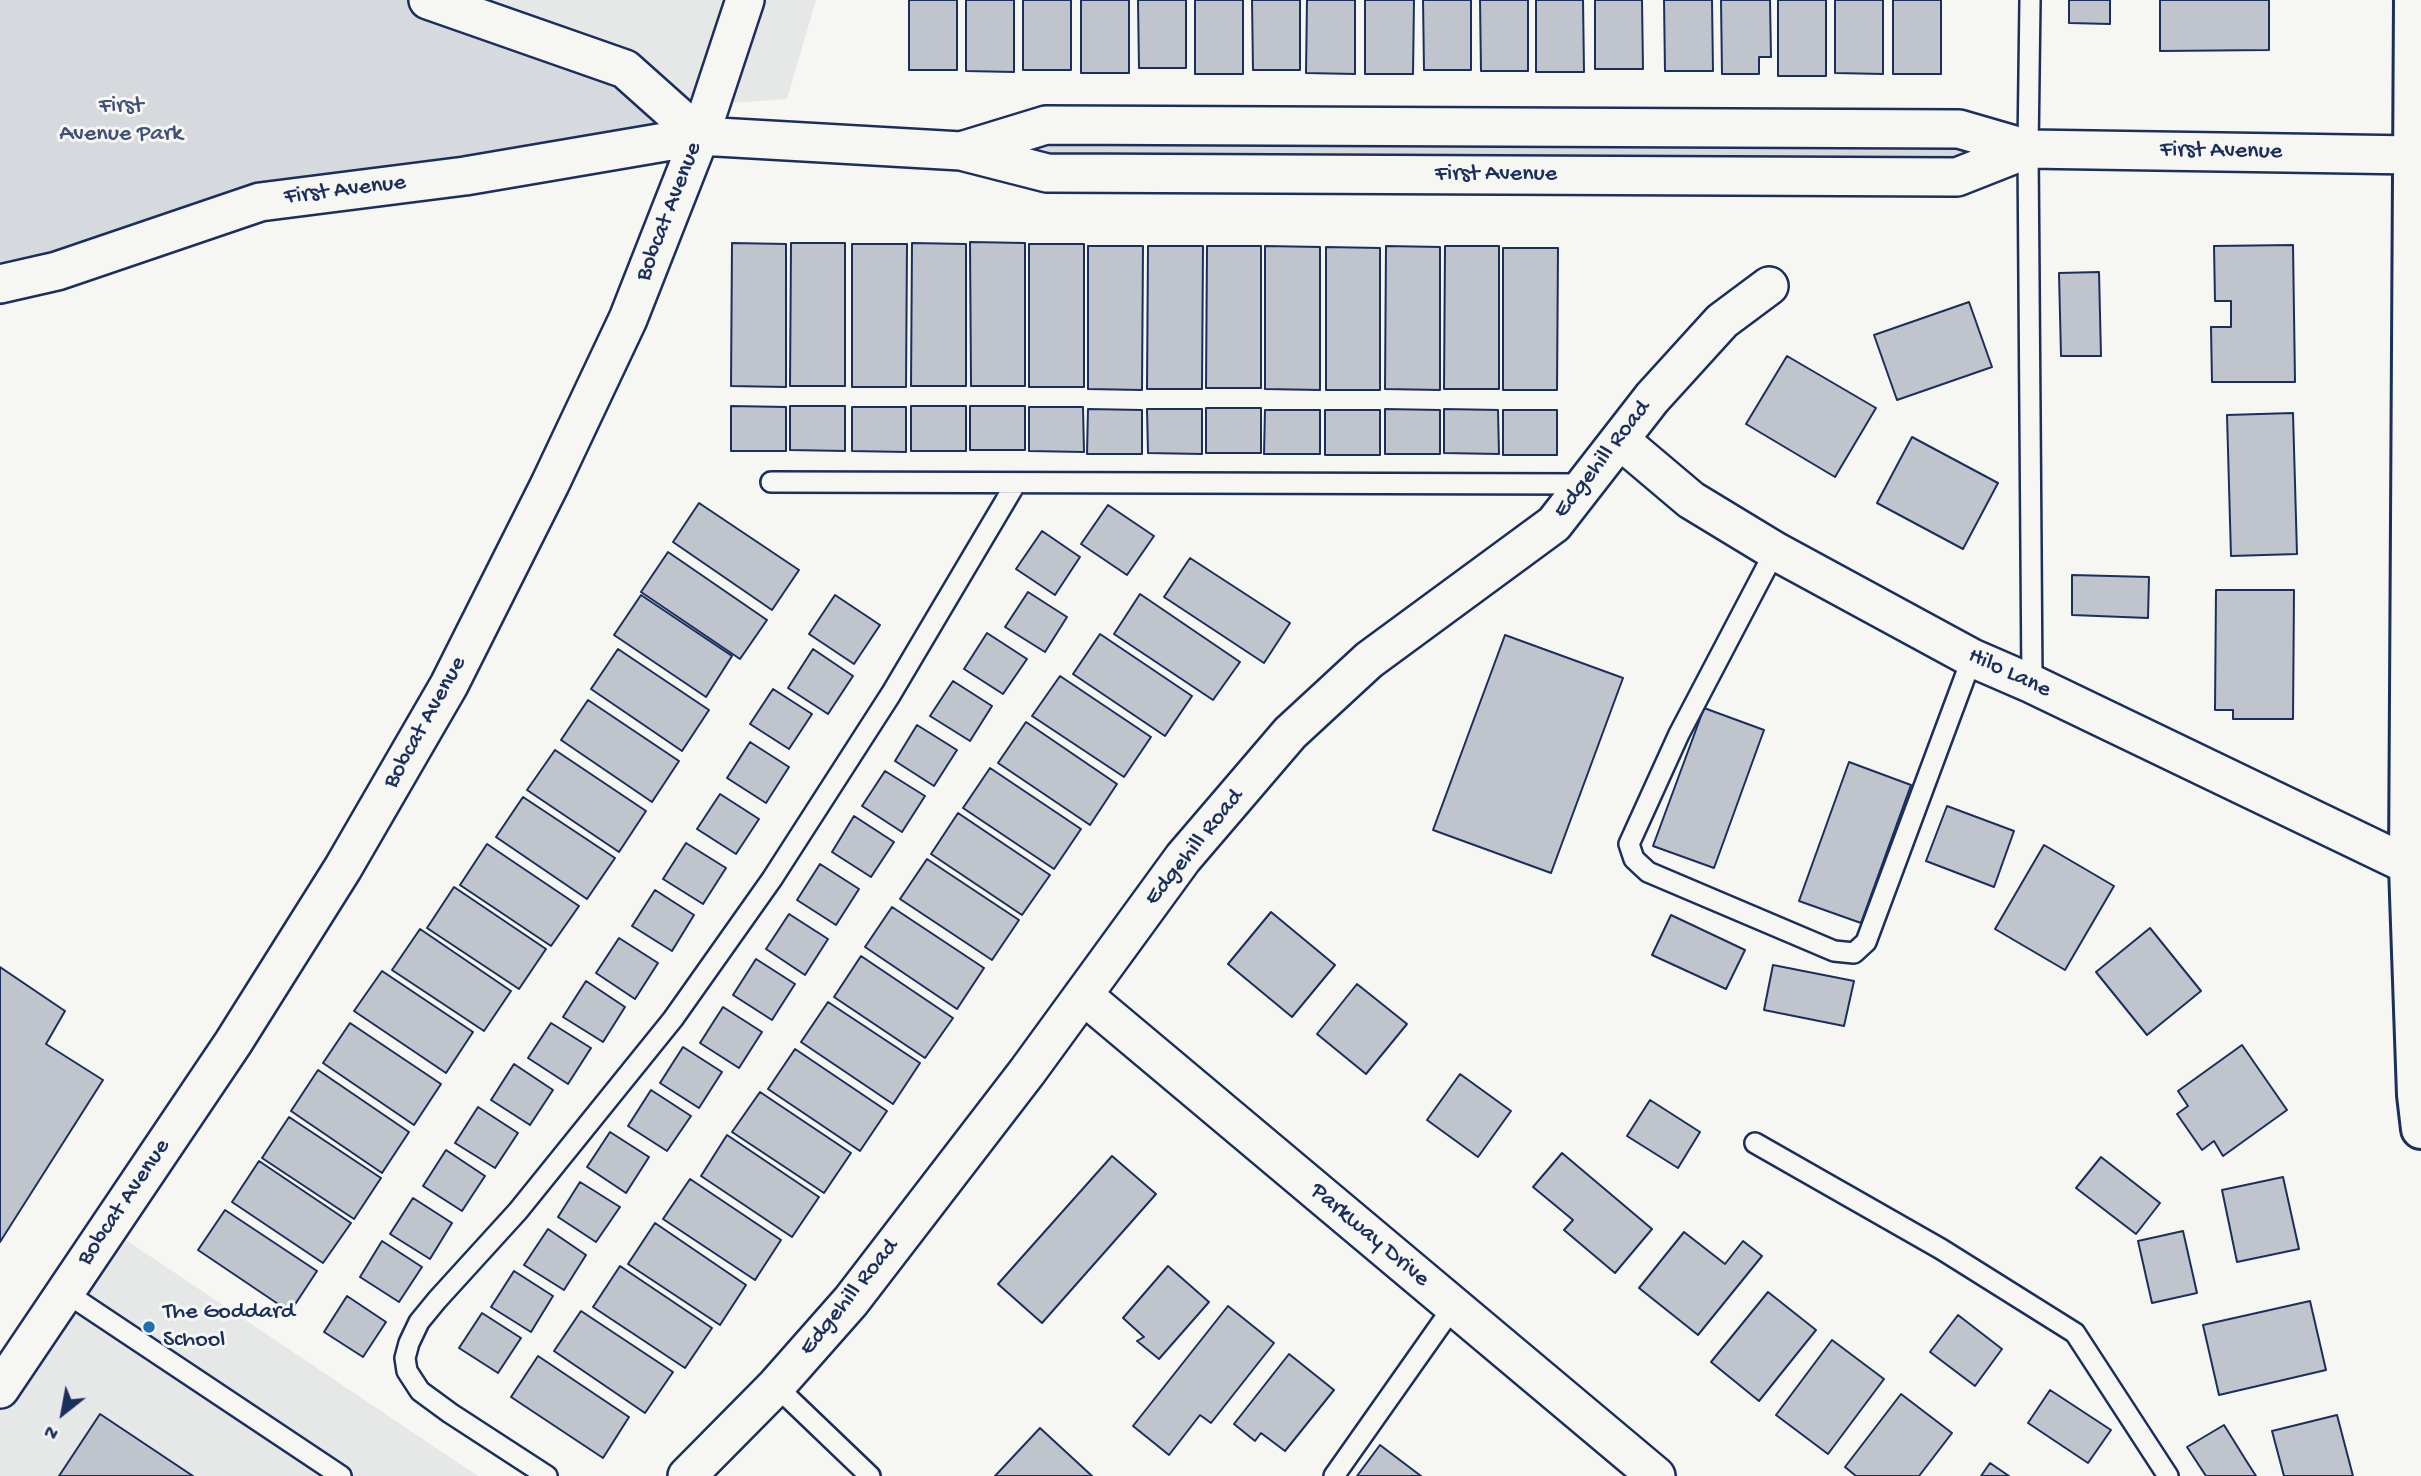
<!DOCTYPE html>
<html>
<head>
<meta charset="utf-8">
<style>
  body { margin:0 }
  #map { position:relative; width:2421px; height:1476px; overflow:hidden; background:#f6f6f2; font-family:"Gochi Hand",sans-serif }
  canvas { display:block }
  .north { position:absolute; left:28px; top:1378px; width:70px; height:70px; -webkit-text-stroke:5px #f6f6f2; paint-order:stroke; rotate:211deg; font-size:19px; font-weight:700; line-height:28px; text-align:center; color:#1b2f5e }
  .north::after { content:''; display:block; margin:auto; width:24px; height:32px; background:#1b2f5e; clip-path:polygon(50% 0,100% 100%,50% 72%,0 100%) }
</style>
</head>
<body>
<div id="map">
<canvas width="2421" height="1476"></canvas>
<div class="north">N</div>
</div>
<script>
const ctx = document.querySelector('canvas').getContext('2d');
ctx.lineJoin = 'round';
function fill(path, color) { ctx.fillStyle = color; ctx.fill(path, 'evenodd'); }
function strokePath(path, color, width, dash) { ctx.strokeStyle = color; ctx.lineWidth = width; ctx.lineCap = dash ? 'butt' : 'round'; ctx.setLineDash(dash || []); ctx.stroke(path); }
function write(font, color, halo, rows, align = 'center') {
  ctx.font = font + ' "Gochi Hand",sans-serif'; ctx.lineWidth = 6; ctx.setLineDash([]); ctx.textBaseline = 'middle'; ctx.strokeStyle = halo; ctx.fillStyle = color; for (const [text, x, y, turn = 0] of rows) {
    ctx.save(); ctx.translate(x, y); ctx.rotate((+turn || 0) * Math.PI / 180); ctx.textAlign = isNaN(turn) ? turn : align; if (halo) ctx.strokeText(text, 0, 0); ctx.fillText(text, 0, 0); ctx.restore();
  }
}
const built = new Path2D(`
  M328,0H816L787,99L645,109Z
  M108,1228L478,1476H0V1389Z`);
const green = new Path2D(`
  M0,0H428L625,69L700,136L260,202L0,284Z
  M1046,125L2028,149L1957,177L1047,173L961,151Z`);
const building = new Path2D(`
  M909,0H957V70H909Z
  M966,0H1014V72L966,71Z
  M1023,0H1071V70H1023Z
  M1081,0H1129V73H1081Z
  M1138,0H1186V68H1139Z
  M1195,0H1243V74H1195Z
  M1252,0H1300V70H1253Z
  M1307,0H1355V74L1306,73Z
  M1365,0H1414L1413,74H1365Z
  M1423,0H1471V70H1424Z
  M1480,0H1528V71H1481Z
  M1536,0H1583L1584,72H1536Z
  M1595,0H1642L1643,69H1595Z
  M1664,0H1712L1713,71H1665Z
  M1721,0H1770L1771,57H1759V74H1722Z
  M1778,0H1826V76H1778Z
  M1835,0H1883V74L1835,73Z
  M1893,0H1941V74H1893Z
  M2069,0H2110V24L2069,23Z
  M2160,0H2269V50L2160,51Z
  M970,242L1025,243V386H971Z
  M732,243L786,244V387L731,386Z
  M791,243H845V386H790Z
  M912,243L966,244V386H911Z
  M852,244H907L906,387H852Z
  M1029,244H1084V387H1029Z
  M2293,245L2295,382H2212L2211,327H2231V301H2215L2214,246Z
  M1088,246H1143L1142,390L1088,389Z
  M1148,246H1203L1202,389H1147Z
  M1207,246H1261V388H1206Z
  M1265,246L1320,247V390L1265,389Z
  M1386,246L1440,247V390L1385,389Z
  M1445,246H1499V389H1444Z
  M1326,247L1380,248V390H1326Z
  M1503,248H1558L1557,390H1503Z
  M2099,272L2101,356H2061L2059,273Z
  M1969,302L1992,367L1897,400L1874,335Z
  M1787,356L1876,408L1835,477L1746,424Z
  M731,406L786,407V451H731Z
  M790,406H845V451L790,450Z
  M911,406H966V451H911Z
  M970,406H1025V450H970Z
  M852,407H906V452L852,451Z
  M1029,407H1083L1084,452L1029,451Z
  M1206,408H1261V453H1206Z
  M1088,409L1142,410V454H1087Z
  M1147,409H1202V454L1148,453Z
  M1385,409L1440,410V454H1385Z
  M1444,409L1498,410L1499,454L1444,453Z
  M1265,410H1320V454H1264Z
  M1325,410H1380V455H1325Z
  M1503,410H1557V455H1503Z
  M2293,413L2297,554L2231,556L2227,415Z
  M1912,437L1998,483L1963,549L1877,503Z
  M699,503L799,570L772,610L673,542Z
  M1108,505L1154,536L1127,575L1081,544Z
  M1042,531L1080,557L1055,595L1016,569Z
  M668,552L767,620L740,659L641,592Z
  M1190,558L1290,623L1264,663L1164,597Z
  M2072,575L2149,577L2148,618L2072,615Z
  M2216,590H2294L2293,719H2233V710H2215Z
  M1028,592L1067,617L1045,652L1005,627Z
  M1140,594L1240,662L1213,700L1114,634Z
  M641,595L732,656L706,697L614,635Z
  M835,595L880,625L854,664L809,634Z
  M987,633L1027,659L1003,694L964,669Z
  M1100,634L1192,696L1165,736L1073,674Z
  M1505,635L1623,678L1551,873L1433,830Z
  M618,649L709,710L682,751L591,689Z
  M813,649L853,676L828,714L788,688Z
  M1060,676L1151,737L1124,777L1032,716Z
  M953,681L992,706L970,741L930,716Z
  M773,689L812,714L789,749L750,724Z
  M588,700L679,761L652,802L561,740Z
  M1704,708L1764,730L1714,868L1653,846Z
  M1026,722L1117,784L1090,825L998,763Z
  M917,725L957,750L934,786L895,761Z
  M750,742L789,767L766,803L727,778Z
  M555,750L646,811L619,852L527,790Z
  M1849,762L1911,785L1861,923L1799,901Z
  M990,768L1081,829L1054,869L963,808Z
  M885,771L925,796L902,832L862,806Z
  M720,794L759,819L736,854L697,829Z
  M523,797L615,858L587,899L496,837Z
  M1947,806L2014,831L1994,887L1926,861Z
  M958,813L1050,875L1022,915L931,854Z
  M854,816L894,842L871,877L832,852Z
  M686,843L726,868L703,904L663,879Z
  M487,844L579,906L551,946L460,885Z
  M2044,845L2114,886L2065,970L1995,929Z
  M927,859L1019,920L992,960L900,899Z
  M820,864L859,889L836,925L797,900Z
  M454,887L546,949L519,989L427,928Z
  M655,890L694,915L672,951L632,926Z
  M892,907L984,968L957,1009L865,947Z
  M1271,912L1335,965L1292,1017L1228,964Z
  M789,914L828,939L805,975L766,949Z
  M1671,915L1745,950L1726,989L1652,955Z
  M2150,928L2201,991L2147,1035L2096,972Z
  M420,929L511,991L484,1031L392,970Z
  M619,938L658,963L635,999L596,973Z
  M861,956L953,1018L925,1058L834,997Z
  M756,959L795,984L772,1020L733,995Z
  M1773,965L1854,981L1844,1026L1764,1010Z
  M0,967L65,1011L46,1044L103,1080L0,1242Z
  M382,971L473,1032L446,1073L354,1011Z
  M586,981L625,1007L603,1042L563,1017Z
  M1357,984L1407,1024L1366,1074L1317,1034Z
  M828,1002L920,1063L893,1104L801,1042Z
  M723,1007L762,1032L739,1068L700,1043Z
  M350,1023L441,1084L414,1125L323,1063Z
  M551,1023L591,1048L568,1084L528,1058Z
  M2242,1045L2287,1110L2223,1156L2214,1141L2202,1150L2177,1114L2188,1106L2178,1091Z
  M683,1047L722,1072L699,1108L660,1083Z
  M795,1049L887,1111L860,1151L768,1089Z
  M514,1064L553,1090L530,1125L491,1100Z
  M318,1070L409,1132L382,1173L291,1111Z
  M1460,1074L1511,1111L1478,1157L1427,1120Z
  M651,1090L691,1116L667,1151L628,1126Z
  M760,1092L851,1153L824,1193L732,1132Z
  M1650,1100L1700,1132L1678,1168L1627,1136Z
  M478,1107L518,1133L495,1168L455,1143Z
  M289,1117L381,1178L354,1219L262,1158Z
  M610,1132L649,1157L626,1193L587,1167Z
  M727,1135L819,1197L792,1237L701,1176Z
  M446,1150L485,1176L462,1211L423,1186Z
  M1562,1153L1652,1229L1615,1273L1564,1230L1573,1220L1533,1187Z
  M1112,1156L1156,1194L1042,1323L998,1284Z
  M2101,1157L2160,1203L2136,1234L2076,1188Z
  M259,1161L351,1223L323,1263L232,1202Z
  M2283,1177L2299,1249L2237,1262L2222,1190Z
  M690,1179L781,1240L755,1280L663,1219Z
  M580,1182L620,1207L596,1242L558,1217Z
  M413,1198L452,1223L430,1259L390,1234Z
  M225,1210L317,1271L290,1312L198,1250Z
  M655,1223L746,1285L720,1325L628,1264Z
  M548,1229L586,1255L564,1290L524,1265Z
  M2183,1231L2197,1293L2152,1303L2138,1241Z
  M1684,1232L1725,1264L1743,1241L1762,1256L1698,1335L1639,1288Z
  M382,1241L422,1267L399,1302L360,1277Z
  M620,1266L712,1328L685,1368L593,1307Z
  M1168,1266L1209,1302L1159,1359L1137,1341L1144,1337L1123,1318Z
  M514,1271L553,1296L531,1332L491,1307Z
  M1768,1292L1816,1330L1759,1401L1711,1362Z
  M347,1296L386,1322L363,1357L324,1332Z
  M2310,1301L2326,1370L2219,1395L2203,1325Z
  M1228,1306L1274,1343L1211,1423L1200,1415L1169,1455L1133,1426Z
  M581,1311L673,1372L645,1413L554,1351Z
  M482,1313L521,1338L498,1373L459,1348Z
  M1958,1315L2002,1349L1975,1386L1930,1352Z
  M1832,1340L1884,1379L1828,1454L1776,1415Z
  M1289,1354L1334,1390L1285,1451L1261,1433L1255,1441L1234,1424Z
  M538,1356L629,1417L603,1458L511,1397Z
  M2050,1390L2111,1430L2088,1463L2028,1423Z
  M1901,1394L1952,1433L1919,1476H1856L1845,1467Z
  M100,1414L193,1476H59Z
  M2337,1415L2353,1476H2284L2272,1431Z
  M2224,1425L2247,1462L2256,1476H2206L2187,1447Z
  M1040,1428L1092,1476H995Z
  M1380,1445L1421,1476H1357Z
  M1990,1463L2009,1476H1981Z`);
const service = new Path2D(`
  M2030,0L2028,149L2032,684
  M771,482L1585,484
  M1775,551L1679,734L1629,844L1634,859L1648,872L1834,951L1854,953L1866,942L1972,658
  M1755,1143L1941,1249L2075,1333L2168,1476
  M65,1292L341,1476
  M776,1386L870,1476
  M547,1476L450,1413L420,1391L407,1371L405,1358L409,1343L419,1322L437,1300L518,1211L673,1019L772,879L891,694L1016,483
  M1334,1476L1453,1307`);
const minor = new Path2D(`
  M428,0L625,69L700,136
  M961,151L1046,125L1959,129L2028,149L2414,155
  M0,284L57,271L260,202L465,176L700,136L961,151L1047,173L1957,177L2028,149
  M1620,440L1691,500L1775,551L1972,658L2032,684L2421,871
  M1083,995L1656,1476
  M0,1389L233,1043L343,868L449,685L550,484L628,319L700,136L745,0
  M687,1476L776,1386L851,1301L1027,1072L1183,858L1290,733L1369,660L1554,524L1652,398L1722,321L1769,286`);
const secondary = new Path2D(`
  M2414,0L2409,867L2417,1095L2421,1129`);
const markers = [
  [149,1327,7,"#1f6fb2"]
];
const parkNames = [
  ["First",121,107],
  ["Avenue Park",121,135]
];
const streetNames = [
  ["First Avenue",2221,152,1],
  ["First Avenue",1496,175],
  ["First Avenue",345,191,-7],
  ["Bobcat Avenue",670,212,-69],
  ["Edgehill Road",1603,460,-52],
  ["Hilo Lane",2009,674,25],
  ["Bobcat Avenue",426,723,-61],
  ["Edgehill Road",1195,848,-51],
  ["Bobcat Avenue",125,1203,-56],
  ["Parkway Drive",1369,1236,40],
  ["Edgehill Road",850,1298,-51]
];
const poiNames = [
  ["The Goddard",163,1313],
  ["School",163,1341]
];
fill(built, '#e6e7e7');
fill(green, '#d6d9dd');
fill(building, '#c0c4cd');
strokePath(building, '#1b2f5e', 2);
strokePath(service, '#1b2f5e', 24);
strokePath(minor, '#1b2f5e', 42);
strokePath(secondary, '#1b2f5e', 44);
strokePath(service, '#f6f6f2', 19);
strokePath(minor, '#f6f6f2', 37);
strokePath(secondary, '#f6f6f2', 38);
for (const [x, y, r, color] of markers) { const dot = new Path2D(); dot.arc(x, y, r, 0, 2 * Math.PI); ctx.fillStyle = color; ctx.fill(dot); strokePath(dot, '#f6f6f2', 2.5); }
write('24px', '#405177', '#f6f6f2', parkNames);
write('24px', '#1b2f5e', '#f6f6f2', streetNames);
write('24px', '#1b2f5e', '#f6f6f2', poiNames, 'left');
</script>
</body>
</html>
